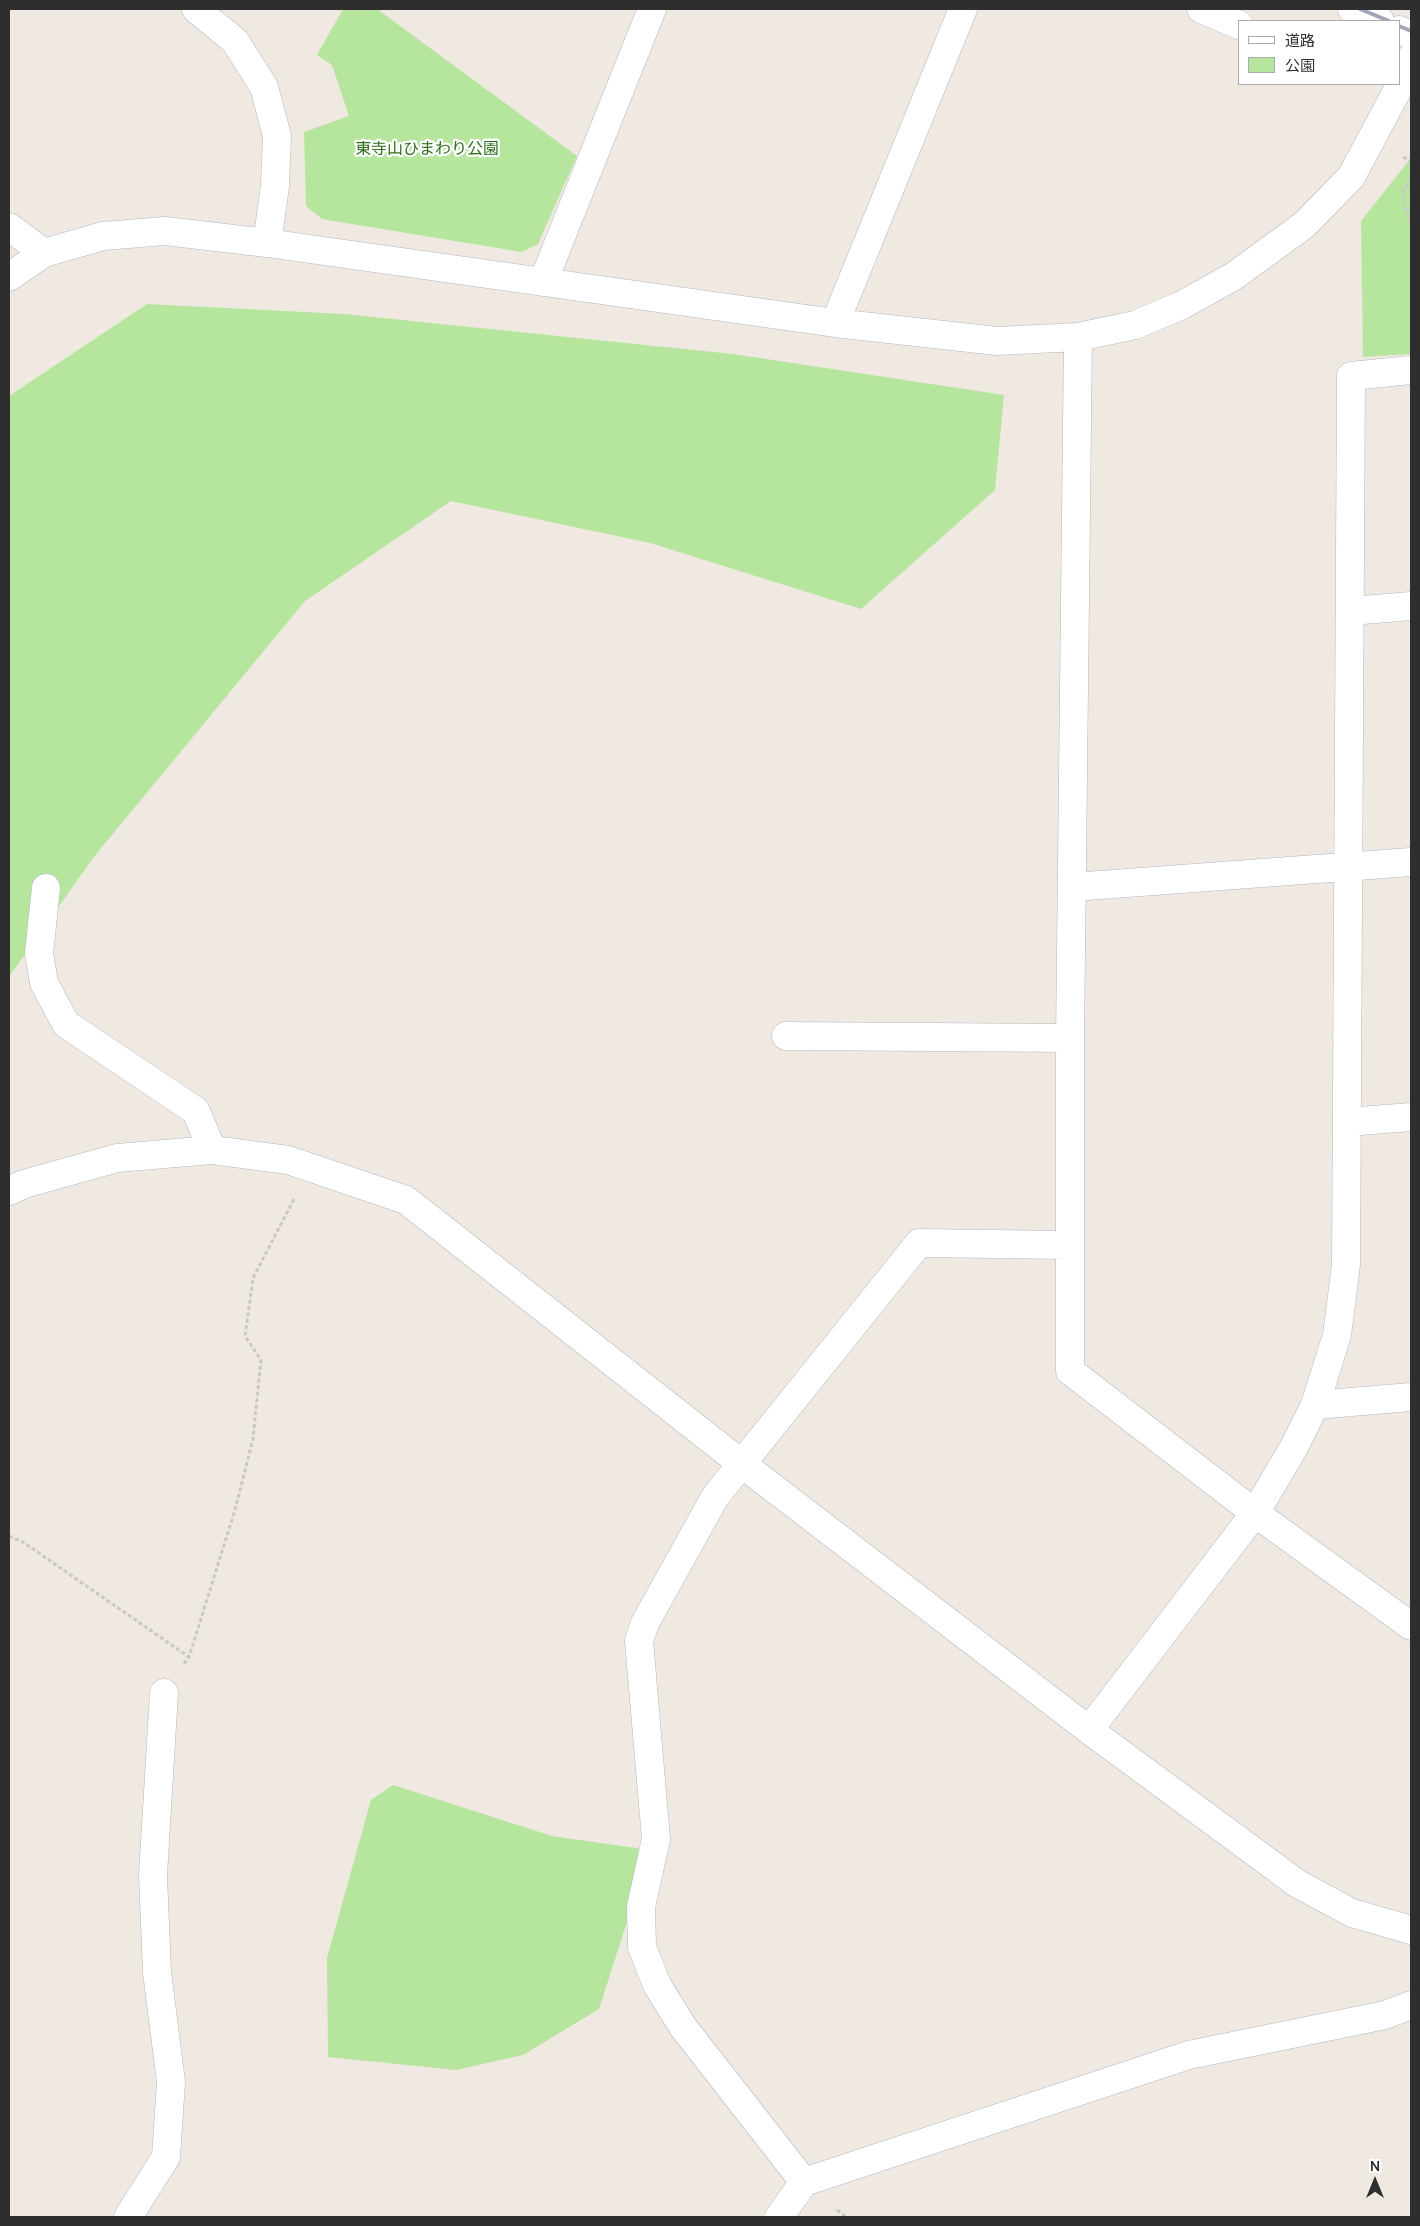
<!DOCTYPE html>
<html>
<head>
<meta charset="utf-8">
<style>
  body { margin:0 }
  #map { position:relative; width:1420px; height:2226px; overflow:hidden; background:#efe9e1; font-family:Manrope,"Noto Sans JP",sans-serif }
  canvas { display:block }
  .frame { position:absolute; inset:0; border:10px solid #2e2e2e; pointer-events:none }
  .legend { position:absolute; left:1238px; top:20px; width:162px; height:65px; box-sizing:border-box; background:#fff; border:1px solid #ababab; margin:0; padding:6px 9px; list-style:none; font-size:15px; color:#2e2e2e }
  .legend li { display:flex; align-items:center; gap:10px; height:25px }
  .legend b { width:25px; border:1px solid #ababab }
  .north { position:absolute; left:1350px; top:2156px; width:50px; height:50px; -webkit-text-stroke:4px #fff; paint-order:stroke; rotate:0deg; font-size:14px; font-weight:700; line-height:20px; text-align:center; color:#2e2e2e }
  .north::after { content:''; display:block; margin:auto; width:18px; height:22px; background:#2e2e2e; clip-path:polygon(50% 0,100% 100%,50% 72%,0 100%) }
</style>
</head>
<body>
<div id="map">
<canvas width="1420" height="2226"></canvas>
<div class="frame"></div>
<ul class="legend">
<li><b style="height:6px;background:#fff"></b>道路</li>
<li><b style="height:14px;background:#b6e59e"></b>公園</li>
</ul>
<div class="north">N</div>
</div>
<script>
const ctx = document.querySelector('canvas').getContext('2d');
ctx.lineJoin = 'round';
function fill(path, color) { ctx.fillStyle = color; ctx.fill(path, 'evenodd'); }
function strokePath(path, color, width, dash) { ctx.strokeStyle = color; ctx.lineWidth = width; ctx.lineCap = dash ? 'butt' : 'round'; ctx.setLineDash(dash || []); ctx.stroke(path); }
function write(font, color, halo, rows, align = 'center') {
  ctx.font = font + ' Manrope,"Noto Sans JP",sans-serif'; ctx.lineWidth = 4.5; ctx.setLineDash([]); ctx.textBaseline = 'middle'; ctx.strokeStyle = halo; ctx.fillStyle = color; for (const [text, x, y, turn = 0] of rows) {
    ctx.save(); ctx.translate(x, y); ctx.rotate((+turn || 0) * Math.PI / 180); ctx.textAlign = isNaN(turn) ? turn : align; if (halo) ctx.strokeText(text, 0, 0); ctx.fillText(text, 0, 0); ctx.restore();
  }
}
const green = new Path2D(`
  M343,9H377L577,156L538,244L522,252L322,219L306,206L304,132L349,116L332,65L317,55Z
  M1411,158V354L1363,357L1361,221Z
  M147,304L344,314L733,354L1004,395L995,490L861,609L650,543L451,501L305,601L93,858L9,977V396Z
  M393,1785L552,1836L650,1850L599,2009L523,2055L456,2070L328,2057L327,1958L371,1800Z`);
const path = new Path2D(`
  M1403,157L1411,161
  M1411,178L1402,194L1411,226
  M9,1536L23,1542L189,1657
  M184,1664L189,1657L235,1510L253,1439L261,1360L245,1336L253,1278L294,1199
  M837,2210L846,2217`);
const street = new Path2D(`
  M196,9L235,41L264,87L277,136L275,186L267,243
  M1201,9L1239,25
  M9,227L44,253
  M9,277L44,253L103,236L165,231L267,243L835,323L997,341L1078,337L1135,325L1182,305L1234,276L1304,225L1351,177L1397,91L1411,58
  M543,282L652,9
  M835,323L963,9
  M1078,337L1070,1038V1371L1255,1513L1411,1626
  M1350,611L1411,606
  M1073,887L1411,862
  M46,888L39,953L44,983L66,1024L196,1111L212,1150
  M786,1036L1070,1038
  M1347,1122L1411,1117
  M1315,1405L1411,1397
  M1089,1730L1255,1513L1293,1449L1315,1405L1337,1335L1346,1265L1351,376L1411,370
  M804,2182L683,2027L657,1985L642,1947L641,1907L656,1839L639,1641L645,1623L715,1497L919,1243L1069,1245
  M128,2217L166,2157L171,2082L157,1972L153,1875L164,1693
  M779,2217L804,2182L1189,2055L1385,2015L1411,2005`);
const secondary = new Path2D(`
  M1352,9L1380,21
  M1399,30L1411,35
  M9,1191L24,1184L117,1158L212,1150L288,1160L406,1200L742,1464L1089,1730L1298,1884L1352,1913L1411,1930`);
const rail = new Path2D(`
  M1360,9L1389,21
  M1399,26L1411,31`);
const parkNames = [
  ["東寺山ひまわり公園",427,150]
];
fill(green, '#b6e59e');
strokePath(street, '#b4b7c1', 29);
strokePath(secondary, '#b4b7c1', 29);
strokePath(path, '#c9c9c9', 3, [4, 2.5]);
strokePath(street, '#fff', 28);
strokePath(secondary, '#fff', 28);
strokePath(rail, '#a3a6b8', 4);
write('16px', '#2c6e1b', '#fff', parkNames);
</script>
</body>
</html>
